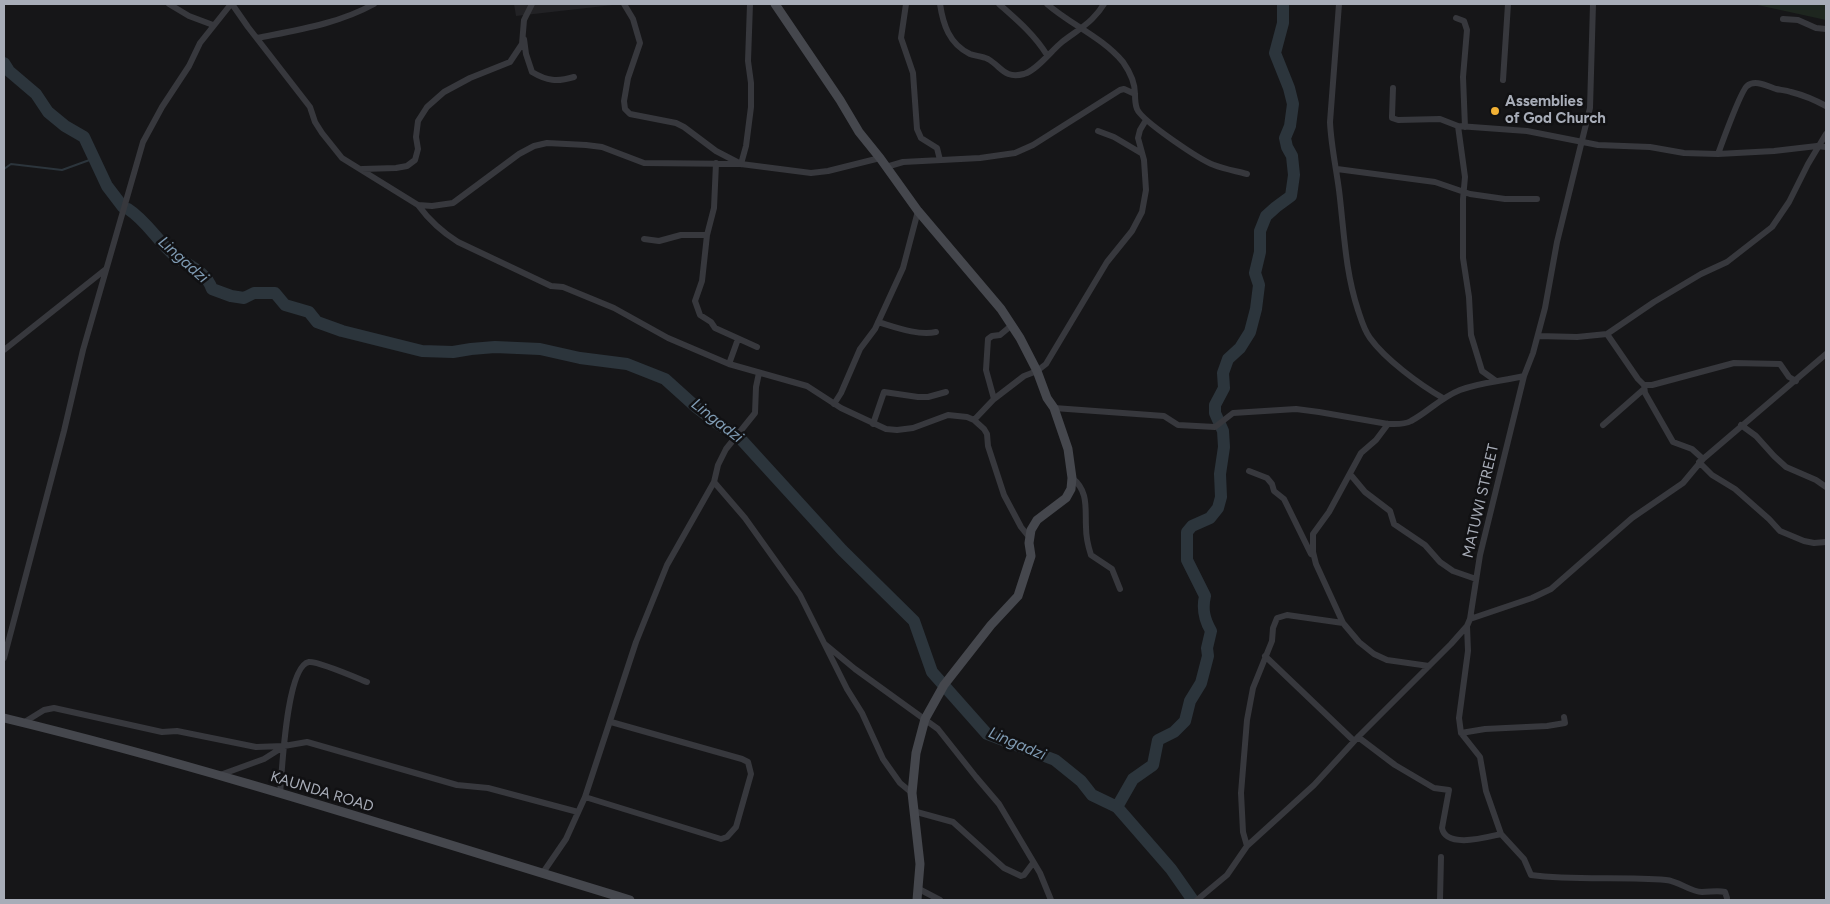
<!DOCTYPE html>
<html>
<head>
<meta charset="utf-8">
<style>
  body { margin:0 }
  #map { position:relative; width:1830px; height:904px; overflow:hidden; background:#161618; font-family:Figtree,sans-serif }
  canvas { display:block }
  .frame { position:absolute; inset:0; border:5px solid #a8adb8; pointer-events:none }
</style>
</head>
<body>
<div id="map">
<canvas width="1830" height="904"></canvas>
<div class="frame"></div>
</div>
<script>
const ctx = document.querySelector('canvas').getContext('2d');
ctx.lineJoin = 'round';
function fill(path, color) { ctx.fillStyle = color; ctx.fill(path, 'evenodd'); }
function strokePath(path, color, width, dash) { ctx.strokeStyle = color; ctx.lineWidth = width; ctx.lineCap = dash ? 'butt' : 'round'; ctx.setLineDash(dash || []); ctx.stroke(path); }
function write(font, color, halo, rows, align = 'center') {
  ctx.font = font + ' Figtree,sans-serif'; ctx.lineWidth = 5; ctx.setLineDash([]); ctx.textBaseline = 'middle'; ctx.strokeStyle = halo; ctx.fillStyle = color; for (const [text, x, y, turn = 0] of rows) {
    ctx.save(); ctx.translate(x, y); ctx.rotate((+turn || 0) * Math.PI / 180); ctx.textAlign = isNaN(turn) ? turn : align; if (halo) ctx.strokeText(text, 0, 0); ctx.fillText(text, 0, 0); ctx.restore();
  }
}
const built = new Path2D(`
  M514,4H622L516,16Z`);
const green = new Path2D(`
  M1753,4H1826V20Z`);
const stream = new Path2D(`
  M4,169L11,164L62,170L95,158`);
const river = new Path2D(`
  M4,63L9,71L36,94L48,112L65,126L84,137L107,186L123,207
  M128,209C147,221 158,242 175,256C189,266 206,271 212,289L231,296L244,298L254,293H275L285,305L309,312L317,322L342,331L422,351L453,352L471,349L495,347L540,349L580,358L627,364L665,379L696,407L718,424L738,436L842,550L914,621L932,672L987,734L1055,760L1081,781L1092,795L1117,807L1171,869L1192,899
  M1117,807L1133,779L1153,765L1158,740L1174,732L1185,721L1190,701L1201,683L1208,656L1207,648L1211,631C1204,619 1202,609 1205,596L1187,560V532L1192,526L1210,518L1218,508L1221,497L1220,474L1224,447L1223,431L1215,413V405L1224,388L1223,373L1228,359L1240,348L1250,332L1256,309L1259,285L1255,273L1260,252V231L1266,216L1276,207L1291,196L1294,175L1292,156L1287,147L1285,138L1290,126L1293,104L1289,88L1275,53L1283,23V4`);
const street = new Path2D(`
  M169,4L189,16L213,25
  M232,4L248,27L310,107L315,122L322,133L342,158L418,205L432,206L453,203L519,154L534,146L547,143L586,145L602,147L644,163L741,164L811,173L828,171L880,158
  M624,4L633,19L640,43L628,78L624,101L625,109L630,114L676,123L684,127L716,151L741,164L746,146L751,107V83L748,61L750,4
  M906,4L901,38L913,73L917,129L921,138L937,148L940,160
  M940,4C943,24 949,44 970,54C975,56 982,56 988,59C1002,67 1004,79 1024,74C1037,70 1051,51 1062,42C1072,34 1083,28 1092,19C1097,14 1101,9 1104,4
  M999,4C1017,20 1034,34 1047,55
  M1047,4C1071,25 1102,37 1123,62C1130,72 1135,82 1135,94C1135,99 1135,104 1137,109C1142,121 1200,160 1214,165C1224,169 1236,171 1247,174
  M1339,4L1330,122C1331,145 1336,167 1339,190C1344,230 1345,271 1358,310C1361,319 1364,330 1370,338C1385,359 1420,385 1443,398
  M1456,18L1464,21L1467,30L1463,77L1465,127
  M1783,19L1798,20L1816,28L1826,29
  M257,38C297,30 338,24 374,4
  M524,39L526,54L532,72C547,81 557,82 574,77
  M1503,80L1508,4
  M1393,88L1392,116V118L1398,120L1440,119L1458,126L1527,131L1598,145L1650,147L1684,153L1718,154L1774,151L1817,146L1826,147
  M1458,126L1465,177L1463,199V258L1469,297L1471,335L1482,371L1496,381
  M1098,131L1114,137L1141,153
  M1718,154C1722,143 1741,91 1747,86C1755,79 1767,86 1776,89C1780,90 1786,90 1791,92C1803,95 1815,100 1826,106
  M716,163L714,208L707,235L702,281L695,301L700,315L711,322L715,328L757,347
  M886,167L903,162L980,158L1015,153L1033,145L1120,90L1124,89L1135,94
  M362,169L396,168L407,166L415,160L418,149L416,137L418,121L427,107L444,92L470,78L510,62L522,44L524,20L532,4
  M1337,169L1435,182L1470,194L1505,199H1537
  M418,205C429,220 442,232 458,242L551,286L563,287L614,308L668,338L729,364L807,386L841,408L886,429L897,430L913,428L948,415L967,417L974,420L984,429L987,434L988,446L1004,495L1021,527L1029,537
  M644,239L659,241L681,235H707
  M878,322C895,327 918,336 936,332
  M1607,334L1638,379L1644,385H1652L1734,363L1780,364L1789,377L1796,381
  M1538,336L1577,337L1607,334L1654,302L1701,274L1727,262L1772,227L1789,202L1808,164L1826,134
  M4,350L106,269
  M729,364L738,339
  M1644,385L1645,393L1673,442L1692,449L1703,459
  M994,399L986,370L988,339L992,336L1000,335L1012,325
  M834,404L841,393L860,349L875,329L903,268L918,211
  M1054,408L1164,416L1178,425L1215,427L1233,413L1296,409L1319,412L1388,424C1396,424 1404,425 1411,421C1428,412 1440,398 1460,390C1481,382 1503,381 1524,376
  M974,420L994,399L1024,376L1037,371L1046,364L1107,262L1132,231L1142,212L1146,190L1144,160L1138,138L1140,130L1146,120
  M873,424L884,392L918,397H928L946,392
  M1388,424L1376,440L1361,453L1329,512L1313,534V552L1316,564L1343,623L1359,642L1374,654L1387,660L1429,666
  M1603,425L1644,389
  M1741,425L1756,436L1774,456L1786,467L1816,480L1826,487
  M1699,462L1712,475L1735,489L1769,519L1780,531L1804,541L1814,543L1826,542
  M1249,471L1267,478L1272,484L1274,491L1284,499L1311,554
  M1350,474L1365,492L1390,511L1394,524L1425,545L1440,562L1453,571L1476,579
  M1072,478C1089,491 1085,509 1086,527C1086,537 1088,546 1091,555L1112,569L1120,589
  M714,482L745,518L800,595L847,689L862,713L883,759L900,783L912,793
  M1470,619L1532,598L1551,589L1632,518L1683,483L1703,459L1826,354
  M1467,626L1468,651L1459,718L1461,733L1480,757L1486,791L1501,834L1524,859L1531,875C1576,881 1621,876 1666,880C1679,881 1690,892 1702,892C1711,892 1717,890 1725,892L1727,898
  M826,645L855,669L938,729L976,777L999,804L1040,873L1051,900
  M1265,656L1354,741
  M4,658L64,431L83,350L143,142L162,107L189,66L200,43L231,4
  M23,723L44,710L54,708L162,732L177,731L256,747L284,746L307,742L457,785L488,788L578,812
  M1461,733L1485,729L1547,726L1565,723L1564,717
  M1358,737L1395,765L1434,788L1449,790L1442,828C1446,849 1487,837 1501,834
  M220,775L264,759L283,747
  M280,794C282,773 286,666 309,662C318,661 357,678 367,682
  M585,797L721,839L727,837L736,827L751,774L748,762L742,759L611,722
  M913,811L953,822L1004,868L1021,876L1024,875L1033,863
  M1247,846L1243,832L1241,793L1247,720L1253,688L1272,641L1273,628L1277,618L1287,615L1343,623
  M542,874L566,839L585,797L636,642L667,565L714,482L718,465L726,449L755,413L756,387L759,373
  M919,889L940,900
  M1197,900L1227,875L1247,846L1314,785L1358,737L1451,644L1467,626L1470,619L1480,555L1524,376L1533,353L1545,308L1557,242L1590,108L1593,4
  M1440,900L1441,857`);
const secondary = new Path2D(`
  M775,4L840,100L859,132L880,158L918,211L1001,309L1020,338L1037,371L1047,398L1054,408L1068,449L1072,478L1071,489L1066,498L1037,520L1031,530L1029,543L1031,556L1018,596L991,625L944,685L925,719L916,753L912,793L920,864L917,900
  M4,718C215,769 422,837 630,900`);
const markers = [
  [1495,111,5,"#f2b134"]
];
const poiNames = [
  ["Assemblies",1505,102],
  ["of God Church",1505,119]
];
const streetNames = [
  ["MATUWI STREET",1481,501,-77],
  ["KAUNDA ROAD",322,792,17]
];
const waterNames = [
  ["Lingadzi",183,260,42],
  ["Lingadzi",717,421,38],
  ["Lingadzi",1017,744,23]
];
fill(built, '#222225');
fill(green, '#1e261f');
strokePath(stream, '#2c353c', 2);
strokePath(river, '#2c353c', 12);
strokePath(street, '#37383d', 6);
strokePath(secondary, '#45474d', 9);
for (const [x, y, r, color] of markers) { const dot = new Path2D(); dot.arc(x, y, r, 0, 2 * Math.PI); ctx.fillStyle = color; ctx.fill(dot); strokePath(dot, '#111113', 2); }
write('bold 15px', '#a8adb8', '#111113', poiNames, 'left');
write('15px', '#a8adb8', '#111113', streetNames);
write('italic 16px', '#7f9bb3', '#111113', waterNames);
</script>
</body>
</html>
